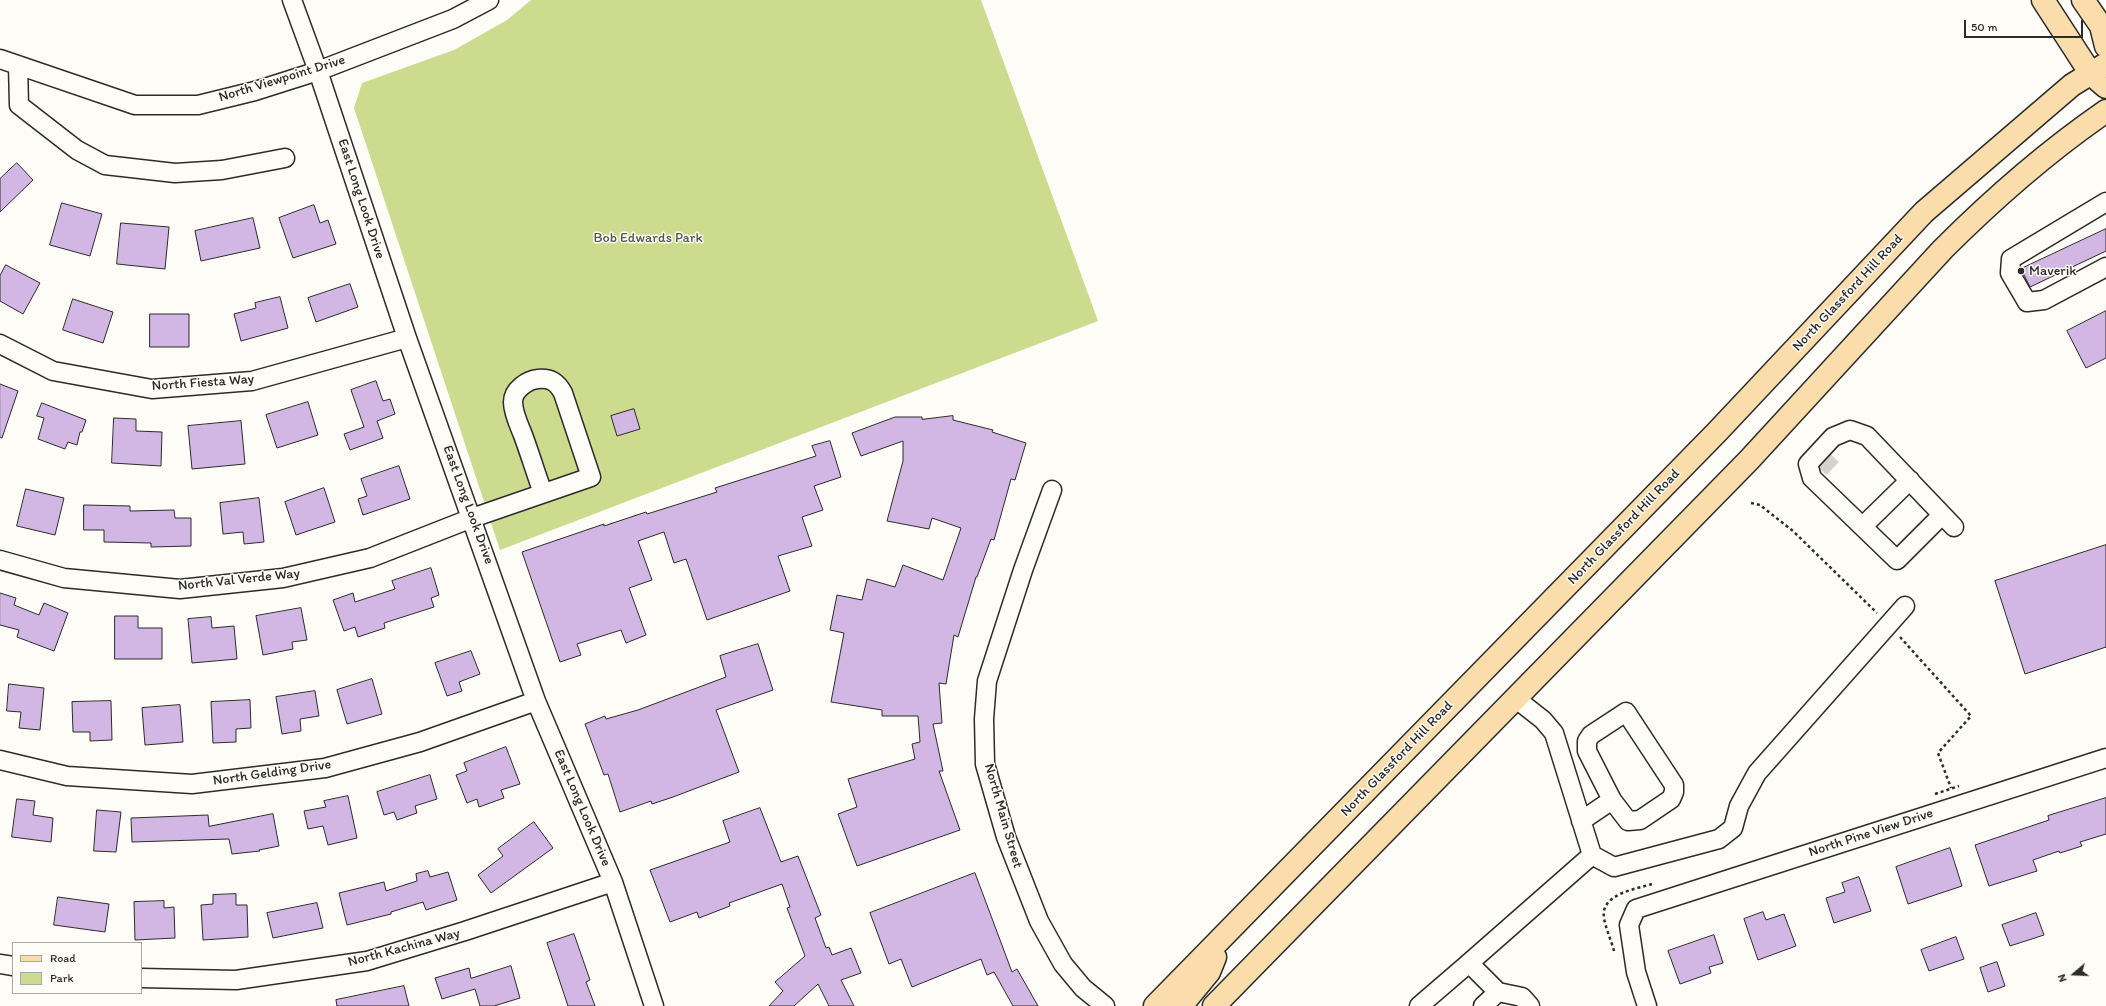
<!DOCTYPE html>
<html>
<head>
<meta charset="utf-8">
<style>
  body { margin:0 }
  #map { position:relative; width:2106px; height:1006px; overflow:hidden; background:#fdfcf7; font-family:Itim,sans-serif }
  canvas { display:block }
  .legend { position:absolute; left:12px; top:942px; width:130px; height:52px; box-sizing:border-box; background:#fdfcf7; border:1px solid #a9a8a5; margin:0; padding:5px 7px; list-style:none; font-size:12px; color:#2b2b2b }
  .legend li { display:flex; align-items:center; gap:8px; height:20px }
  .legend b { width:20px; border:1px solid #a9a8a5 }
  .north { position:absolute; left:2054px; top:954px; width:40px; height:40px; -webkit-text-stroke:3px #fdfcf7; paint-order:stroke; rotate:251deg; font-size:11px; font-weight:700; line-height:16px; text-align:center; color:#2b2b2b }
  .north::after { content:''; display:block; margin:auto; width:14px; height:18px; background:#2b2b2b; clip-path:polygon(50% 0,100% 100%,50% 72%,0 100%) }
  .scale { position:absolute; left:1964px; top:20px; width:119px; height:18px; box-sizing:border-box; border:2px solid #2b2b2b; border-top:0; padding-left:5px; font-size:12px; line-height:14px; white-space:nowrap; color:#2b2b2b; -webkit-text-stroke:3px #fdfcf7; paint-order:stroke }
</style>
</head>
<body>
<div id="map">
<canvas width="2106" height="1006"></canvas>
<ul class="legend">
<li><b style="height:5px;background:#fbddab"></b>Road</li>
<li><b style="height:11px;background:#cddb8e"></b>Park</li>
</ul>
<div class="north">N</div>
<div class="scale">50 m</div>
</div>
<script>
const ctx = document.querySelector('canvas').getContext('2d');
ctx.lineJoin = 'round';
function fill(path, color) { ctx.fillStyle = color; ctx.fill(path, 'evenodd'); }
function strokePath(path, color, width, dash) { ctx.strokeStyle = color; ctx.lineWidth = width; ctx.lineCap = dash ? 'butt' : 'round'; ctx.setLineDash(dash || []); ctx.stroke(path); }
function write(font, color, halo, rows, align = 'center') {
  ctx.font = font + ' Itim,sans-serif'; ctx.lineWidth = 3; ctx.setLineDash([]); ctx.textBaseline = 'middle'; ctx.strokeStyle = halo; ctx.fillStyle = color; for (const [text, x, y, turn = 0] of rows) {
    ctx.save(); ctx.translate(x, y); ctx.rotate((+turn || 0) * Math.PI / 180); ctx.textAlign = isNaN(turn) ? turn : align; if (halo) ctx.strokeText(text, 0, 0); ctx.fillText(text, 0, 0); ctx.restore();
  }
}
const green = new Path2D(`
  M531,0H981L1098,321L500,550L354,108L362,83L454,50L507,20Z`);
const building = new Path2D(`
  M17,163L33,180L0,212V179Z
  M62,203L102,214L90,256L50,245Z
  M314,205L320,223L328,220L336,244L293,258L279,218Z
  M253,218L260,248L201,261L195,231Z
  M121,223L169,227L165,269L117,264Z
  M2106,229V251L2030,287L2021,269Z
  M6,265L40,283L23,314L0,301V276Z
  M350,284L358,307L316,322L308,298Z
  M280,297L288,328L241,341L234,314L256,308L255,303Z
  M73,299L113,312L103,343L63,330Z
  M2106,311V358L2086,368L2067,331Z
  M150,314H189V347H150Z
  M376,381L383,401L390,399L395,414L377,421L383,438L350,450L344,434L364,427L351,390Z
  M0,384L18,391L2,438L0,437Z
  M308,402L318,435L277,448L266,415Z
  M42,403L86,420L82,432H80L77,445L68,442L65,449L38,439L44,418L37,416Z
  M634,409L640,429L617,436L611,416Z
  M953,416V420L993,430L992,432L1026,443L1015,480L1011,479L994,540L991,539L977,577H976L958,637L954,635L946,684L939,683L942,723L933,724L943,771H939L960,830L857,866L838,814L857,807L848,779L915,759L912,744L920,742L918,716H882V710L831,702L844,633L830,630L837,595L862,600L867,579L895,587L903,565L943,580L961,528L932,518L929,529L887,521L903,461V441L861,456L852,433L895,417H922V419Z
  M114,418L136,419V431L162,432L161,466L112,463Z
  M241,421L245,464L192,469L188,426Z
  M830,441L841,477L814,486L823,510L802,517L812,546L778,556L790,591L707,620L686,559L674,563L664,532L638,541L652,580L629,588L646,635L626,643L621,630L577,644L581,655L560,662L522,552L604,524V526L646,512L647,514L717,492L715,488L816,456L812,446Z
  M399,466L410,499L363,515L358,499L367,496L361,479Z
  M324,488L335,522L296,535L285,502Z
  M26,489L64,498L55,535L17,526Z
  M259,498L264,542L244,544L243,532L223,534L220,503Z
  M84,505L130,506V511L174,510L175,518H191V546L151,547V543L104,542V530H84Z
  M2106,545V647L2025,674L1995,581Z
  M431,568L439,595L431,598L434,607L384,623L385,628L358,637L355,627L344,631L333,600L353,593L355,602L395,589L392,581Z
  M0,593L16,598L14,605L39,615L44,603L68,613L54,651L17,637L19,630L0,625Z
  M301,608L307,640L292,642L293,649L263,655L256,616Z
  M115,616H138V628H162V659H115Z
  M211,617L212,628L234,626L237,659L192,663L188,619Z
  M758,644L773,690L716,710L739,772L673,797L652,804L651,801L620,812L608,774L604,775L585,724L605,716L606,719L638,710L726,677L720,656Z
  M471,651L480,674L459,682L462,691L447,696L435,663Z
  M372,679L382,714L347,724L337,690Z
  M9,684L44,688L40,730L19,728L21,712L7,711Z
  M315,691L319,716L300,719L301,731L282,734L276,697Z
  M250,700L251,728L236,729V742L213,743L211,702Z
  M111,701L112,740L90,741V732H73L72,702Z
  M180,705L183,742L145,745L142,708Z
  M506,747L520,784L501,790L504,798L479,807L477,799L467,803L456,775L467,771L464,763Z
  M430,775L437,799L415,806L417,813L397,820L394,812L384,815L377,792Z
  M348,796L357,838L328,845L323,826L308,829L304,811L326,807L324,801Z
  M2106,798V834L2080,842L2082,846L2060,853L2059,851L2033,860L2037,871L1989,886L1975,845L2049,820L2048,816Z
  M17,799L35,801L33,815L53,818L51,842L12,837Z
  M760,808L781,862L798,856L821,915L815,918L826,948L829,947L832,955L851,948L861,973L841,980L854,1006H829L818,984L794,1006H769L783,991L775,982L805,956L787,908L790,907L782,884L729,903L730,906L699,918L697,912L670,922L650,870L730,842L723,821Z
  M97,810L121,812L116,852L94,851Z
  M273,814L279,846L259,850L260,851L232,854L229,839L132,842L131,818L208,815L209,826Z
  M534,822L553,848L491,893L478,875L503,856L498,849Z
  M1950,848L1962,886L1908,904L1896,867Z
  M428,871L430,877L448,872L457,900L426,910L423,902L391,912V914L347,925L339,893L384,882L386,891L417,881L416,874Z
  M975,873L1012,972L1017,969L1038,1006H1013L994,972L987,975L981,959L912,987L901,959L889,964L870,913Z
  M1859,877L1871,911L1834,923L1826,898L1845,892L1842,883Z
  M236,894V905H247L248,937L203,940L201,905L213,904V895Z
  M58,897L109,904L105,932L54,925Z
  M164,901V908L174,907L175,938L135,940L134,902Z
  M317,903L323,928L273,938L267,913Z
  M1763,912L1766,920L1784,914L1796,946L1758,960L1744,919Z
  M2036,913L2044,935L2010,946L2002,925Z
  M574,934L590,980L586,982L595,1006H568L547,943Z
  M1714,935L1723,963L1709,967L1711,973L1680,984L1668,951Z
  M1956,937L1964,959L1929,971L1921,950Z
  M1997,962L2005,986L1988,992L1980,968Z
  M511,966L520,998L494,1006H480L475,989L442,999L435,978L469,968L471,978Z
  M404,986L409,1006H337L336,1000Z`);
const minorTunnel = new Path2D(`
  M1820,469L1833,455`);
const path = new Path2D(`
  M1751,503L1760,505L1793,531L1877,613
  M1900,637L1971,716L1938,753L1951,788
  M1935,794L1959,786
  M1614,951C1611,940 1606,929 1604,918C1600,894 1636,889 1652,884`);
const minor = new Path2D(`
  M292,0L318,71L407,338L536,701L613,882L654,1006
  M0,59L135,105H198L255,91L318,71L453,19L489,0
  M18,65L19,105L77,150L105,165L175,173L222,170L285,158
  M2106,202L2011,259L2010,273L2027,302L2044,300L2106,267
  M0,344L53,371L152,389L252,381L407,338
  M1052,490L1023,570L987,681L984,719L985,764L1006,837L1039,921L1063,964L1083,988L1105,1006
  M1942,515L1897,560L1812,478L1808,464L1833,437L1850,430L1867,436L1954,527
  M1863,526L1910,480
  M0,560L64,578L180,589L283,578L370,558L472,518L591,477L563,393C557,382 551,378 538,379C527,380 513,390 513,402C513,413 519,425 523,435C530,454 536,474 543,493
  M1515,698L1543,720L1554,733L1592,855L1614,867L1719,839L1733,828L1739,806L1757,773L1905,606
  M0,760L67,776L192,784L325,768L420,742L536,701
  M1581,821L1612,800L1628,821L1640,820L1671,799L1674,792V785L1626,712L1591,735L1587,741V751L1612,800
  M1469,963L1592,855
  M0,964L13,966
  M141,978L236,980L367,961L465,931L613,882
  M1498,992L1522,997L1530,1006
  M1419,1006L1469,963L1498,992L1483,1006
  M1647,1006L1636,972L1629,925L1636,909L2106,758`);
const major = new Path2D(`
  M2043,0L2091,74L2106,87
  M2083,0L2101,26L2106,46
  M1155,1006L1717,432L1924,212L2072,85L2106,64
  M1181,1006L1209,972L1215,957
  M1214,1006L1749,460L1943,249C1993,199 2048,151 2106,111`);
const markers = [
  [2021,271,4,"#2b2b2b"]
];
const streetNames = [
  ["North Viewpoint Drive",282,79,-17],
  ["East Long Look Drive",361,199,72],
  ["North Glassford Hill Road",1848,293,-47],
  ["North Fiesta Way",203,383,-4],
  ["East Long Look Drive",468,505,70],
  ["North Glassford Hill Road",1624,527,-46],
  ["North Val Verde Way",239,580,-6],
  ["North Glassford Hill Road",1397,759,-46],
  ["North Gelding Drive",272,773,-8],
  ["East Long Look Drive",582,808,67],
  ["North Main Street",1003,816,74],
  ["North Pine View Drive",1871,833,-18],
  ["North Kachina Way",404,948,-15]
];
const parkNames = [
  ["Bob Edwards Park",648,238]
];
const poiNames = [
  ["Maverik",2029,271]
];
fill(green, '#cddb8e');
fill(building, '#d2b6e3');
strokePath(building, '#2b2b2b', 1);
strokePath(minorTunnel, '#d3d2ce', 18, [18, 9]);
strokePath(minor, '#2b2b2b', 21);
strokePath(major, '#2b2b2b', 25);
strokePath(path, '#2b2b2b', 2.5, [3, 3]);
strokePath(minor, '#fdfcf7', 18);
strokePath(major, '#fbddab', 22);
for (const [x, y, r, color] of markers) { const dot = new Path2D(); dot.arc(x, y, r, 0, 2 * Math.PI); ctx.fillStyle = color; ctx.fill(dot); strokePath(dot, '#fdfcf7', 1.5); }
write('14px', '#2b2b2b', '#fdfcf7', streetNames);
write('14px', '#545744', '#fdfcf7', parkNames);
write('14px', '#2b2b2b', '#fdfcf7', poiNames, 'left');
</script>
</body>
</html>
